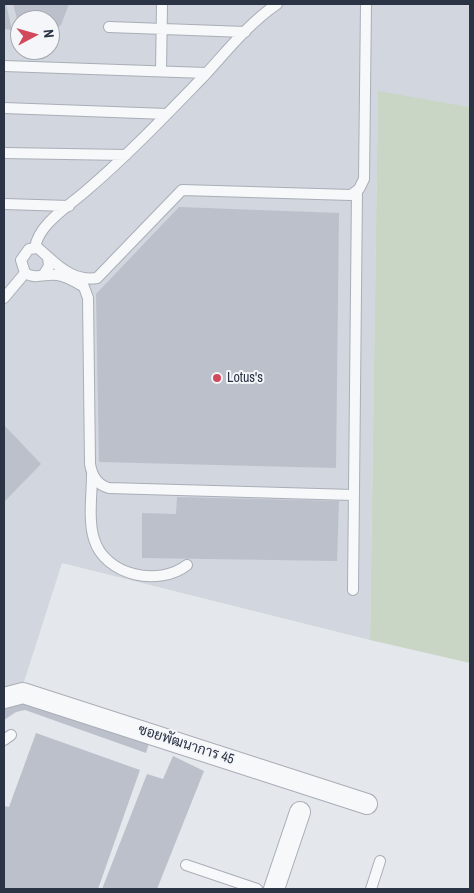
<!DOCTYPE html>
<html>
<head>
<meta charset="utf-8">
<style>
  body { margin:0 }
  #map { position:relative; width:474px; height:893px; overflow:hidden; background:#e4e7ec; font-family:"Archivo Narrow",sans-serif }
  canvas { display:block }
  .frame { position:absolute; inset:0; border:5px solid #2b3445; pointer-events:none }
  .north { position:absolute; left:10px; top:10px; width:50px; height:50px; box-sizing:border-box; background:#f4f6f9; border:1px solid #a4a8b1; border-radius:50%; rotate:84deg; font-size:14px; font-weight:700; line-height:20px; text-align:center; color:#2b3445 }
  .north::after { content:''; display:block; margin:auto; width:18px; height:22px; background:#d1495b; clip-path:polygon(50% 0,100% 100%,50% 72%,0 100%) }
</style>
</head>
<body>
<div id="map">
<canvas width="474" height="893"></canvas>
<div class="frame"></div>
<div class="north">N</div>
</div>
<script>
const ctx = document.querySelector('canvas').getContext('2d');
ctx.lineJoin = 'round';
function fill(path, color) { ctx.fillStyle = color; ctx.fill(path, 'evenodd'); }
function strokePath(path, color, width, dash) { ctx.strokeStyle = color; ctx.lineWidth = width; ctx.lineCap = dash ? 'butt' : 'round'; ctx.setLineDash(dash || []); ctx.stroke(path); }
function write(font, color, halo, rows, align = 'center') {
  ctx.font = font + ' "Archivo Narrow",Sarabun,sans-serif'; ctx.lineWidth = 4; ctx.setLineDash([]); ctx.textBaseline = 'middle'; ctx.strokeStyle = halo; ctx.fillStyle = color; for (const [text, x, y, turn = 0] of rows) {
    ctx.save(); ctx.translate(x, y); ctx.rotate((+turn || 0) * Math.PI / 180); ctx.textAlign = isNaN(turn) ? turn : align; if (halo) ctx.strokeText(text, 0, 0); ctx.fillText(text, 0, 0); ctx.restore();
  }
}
const built = new Path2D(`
  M4,4H470V107L378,92L370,640L62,563L23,685L4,697ZM20,20H50V50H20Z`);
const green = new Path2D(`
  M378,91L470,107V663L370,640Z`);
const building = new Path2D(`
  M4,4H6L12,30L4,29Z
  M13,4H69L61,25L50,32V20H20L19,26Z
  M179,207L339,213L336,468L99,462L96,294Z
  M4,425L41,464L4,502Z
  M177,497L339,501L337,561L142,558V513L176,514Z
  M19,699L150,740L146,753L25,710L16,712L4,720V706Z
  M36,733L140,770L98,889H4V806L9,807Z
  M173,756L204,771L157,889H102L147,774L163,779Z`);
const lane = new Path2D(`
  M109,27L245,32
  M4,66L206,73
  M161,71L162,4
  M4,108L167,114
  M4,153L126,155
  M4,204L69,206
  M35,248C38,224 69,206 87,190C128,155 166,115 204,76C227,51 249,23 277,4
  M48,257C62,270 77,281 97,278L182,190L351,195L359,189L364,179L366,4
  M44,274L49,266L48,257L38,248L29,249L21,260L25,273C36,280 46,273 57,275C67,276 76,282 84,287L88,298L90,464C92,476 97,485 109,488L353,495
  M4,298L25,273
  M92,474C92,494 88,520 94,539C105,576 159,587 187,565
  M353,590L357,191
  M4,740L11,735
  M186,865L257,889
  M371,889L380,861`);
const street = new Path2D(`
  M4,698L23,693L367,804
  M274,889L300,812`);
const markers = [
  [217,378,5,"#d1495b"]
];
const poiNames = [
  ["Lotus's",227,378]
];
const streetNames = [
  ["ซอยพัฒนาการ 45",186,745,18]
];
fill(built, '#d2d6de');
fill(green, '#c9d6c5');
fill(building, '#bbc0ca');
strokePath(lane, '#a9aeb7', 12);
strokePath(street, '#a9aeb7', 22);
strokePath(lane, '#f7f8fa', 10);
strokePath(street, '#f7f8fa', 20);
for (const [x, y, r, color] of markers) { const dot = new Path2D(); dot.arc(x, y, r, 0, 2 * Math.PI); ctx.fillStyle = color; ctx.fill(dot); strokePath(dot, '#f4f6f9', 2); }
write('14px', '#2b3445', '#f4f6f9', poiNames, 'left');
write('14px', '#2b3445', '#f4f6f9', streetNames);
</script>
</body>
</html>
